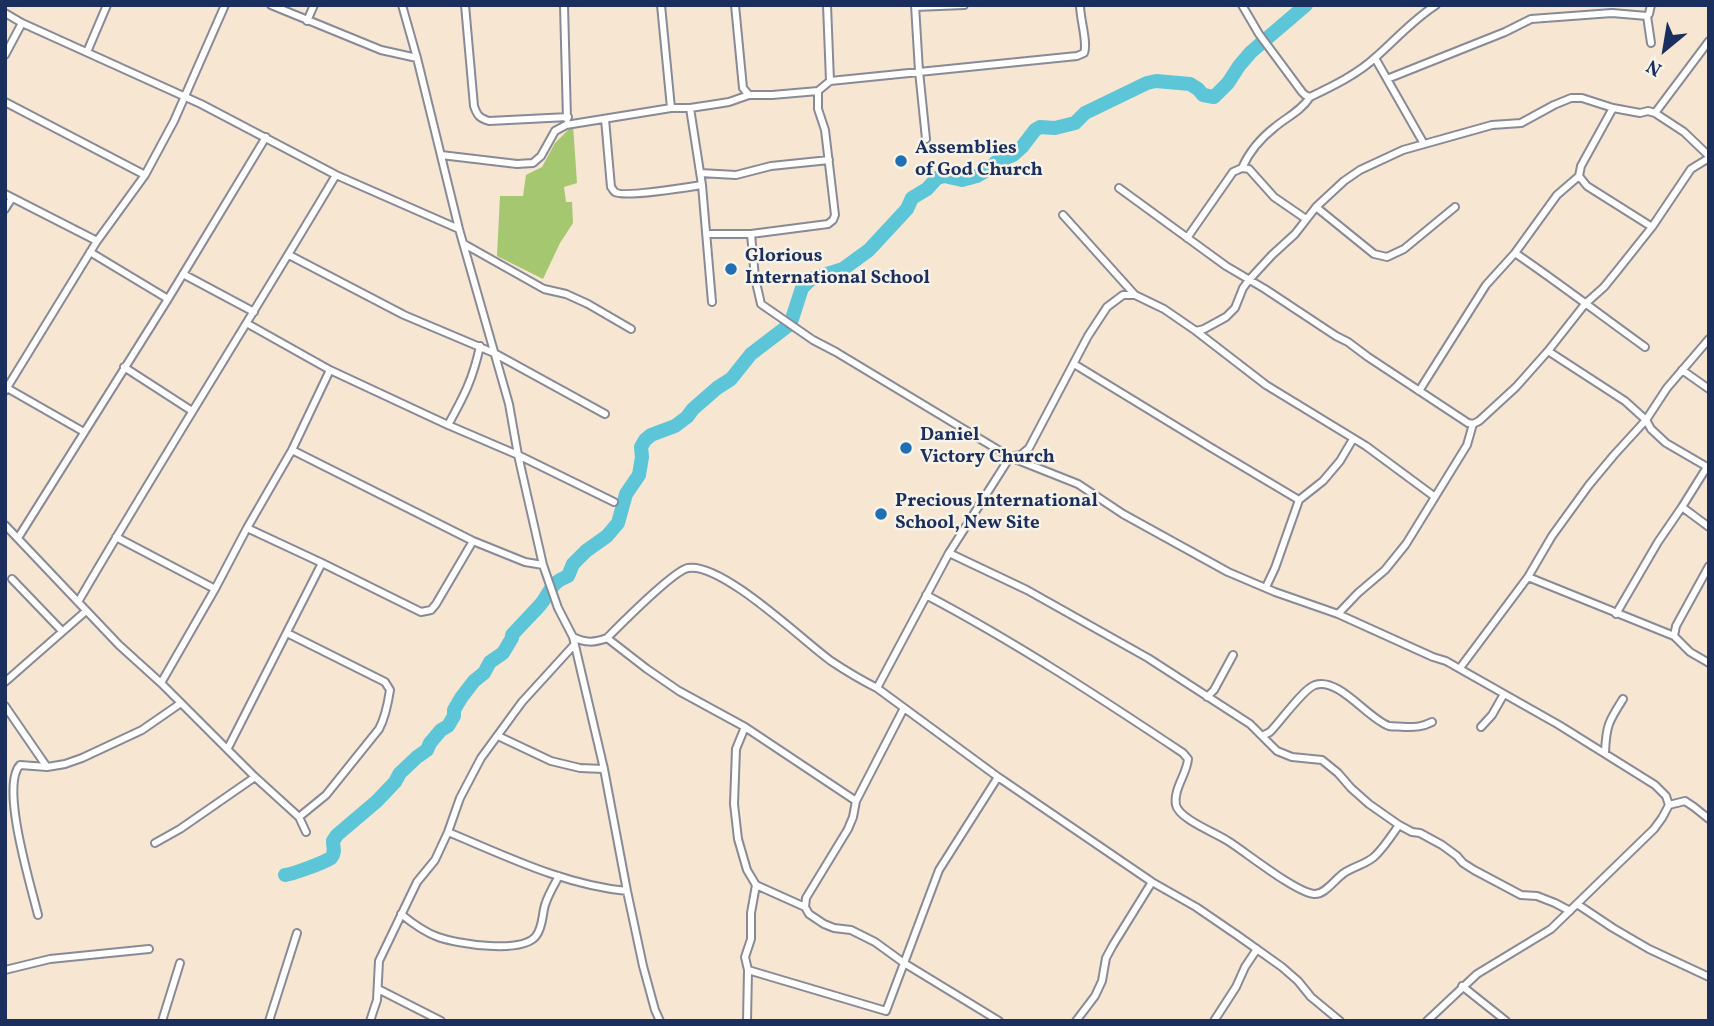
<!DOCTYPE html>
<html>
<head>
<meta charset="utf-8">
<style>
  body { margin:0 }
  #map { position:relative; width:1714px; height:1026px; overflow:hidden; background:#f6e6d2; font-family:Vollkorn,serif }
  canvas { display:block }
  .frame { position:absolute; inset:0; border:7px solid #1b2f5e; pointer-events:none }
  .north { position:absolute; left:1630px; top:14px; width:70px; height:70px; -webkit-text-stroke:5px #f7f3e8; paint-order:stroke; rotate:210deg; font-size:19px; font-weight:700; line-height:28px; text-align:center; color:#1b2f5e }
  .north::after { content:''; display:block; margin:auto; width:24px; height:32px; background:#1b2f5e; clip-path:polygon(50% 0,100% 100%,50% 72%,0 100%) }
</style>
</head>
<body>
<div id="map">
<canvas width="1714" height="1026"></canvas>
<div class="frame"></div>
<div class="north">N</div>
</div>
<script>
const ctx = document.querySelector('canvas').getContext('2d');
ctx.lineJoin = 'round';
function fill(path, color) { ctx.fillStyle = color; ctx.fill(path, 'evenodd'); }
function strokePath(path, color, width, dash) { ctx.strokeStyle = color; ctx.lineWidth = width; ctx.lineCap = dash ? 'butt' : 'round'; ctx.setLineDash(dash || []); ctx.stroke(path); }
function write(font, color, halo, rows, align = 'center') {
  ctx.font = font + ' Vollkorn,serif'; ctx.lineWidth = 5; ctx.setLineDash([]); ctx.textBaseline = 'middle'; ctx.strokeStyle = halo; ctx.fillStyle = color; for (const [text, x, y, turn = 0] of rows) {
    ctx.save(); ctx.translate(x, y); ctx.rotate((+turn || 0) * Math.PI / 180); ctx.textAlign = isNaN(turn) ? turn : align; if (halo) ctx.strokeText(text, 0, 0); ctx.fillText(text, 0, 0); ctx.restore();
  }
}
const green = new Path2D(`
  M573,125L577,183L564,187L566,202H572L573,223L560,243L543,279L497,256L500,196H523L526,175L542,167L555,143Z`);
const river = new Path2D(`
  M285,875C293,874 323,863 331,858C336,852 333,848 333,841L337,835L377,801L395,782L400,773L417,757L427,750L430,743L441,730L448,726L454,716V710L461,698L474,681L484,673L490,662L503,653L512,638V635C521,625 531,615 540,605C546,599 550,587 557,582C560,579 564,578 568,576L573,564L586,551L607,536L618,523L626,494L639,475L642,457L641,447L645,440L651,435L675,426L687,417L693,409L717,388L731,379L751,354L789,325L792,319L802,288L811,279L843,269L869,250L907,209L912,198L927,189L937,178L944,176L962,180L977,176L989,169L996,162L1013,155L1022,147L1035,130L1040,127L1055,128L1075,123L1085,113L1147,83L1156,81L1190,84L1198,89L1203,95L1214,97L1228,83L1239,66L1251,52L1306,5`);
const street = new Path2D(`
  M271,5L381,50L417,58
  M402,5L417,58L459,229L509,404L518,455L543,565L558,608L573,637L604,769L627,891L643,966L655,1010L660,1021
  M465,5L474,106C477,115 479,118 489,121L568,117
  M564,5L567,119
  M661,5L671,108
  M735,5L743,88L749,95
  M827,5L830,81
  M915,5L919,71L926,139
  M1242,5L1259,34L1302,92L1305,95L1310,97C1333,86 1358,74 1377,56C1396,39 1414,19 1436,5
  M915,7L964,5
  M5,13L22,23L201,104L336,175L459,229
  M307,21L314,5
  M1651,43L1647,16L1649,14L1651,5
  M87,52L107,5
  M5,55L22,23
  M1375,58L1424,144
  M1387,79L1505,32L1531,19L1612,13L1647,16
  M5,102L145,175
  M690,108L702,185L712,302
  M1613,108L1581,166L1579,176L1587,186L1652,227
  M1655,113L1709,41
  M605,119L611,187C613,189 613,191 615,192C622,198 689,187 702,185
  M441,155L517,164L533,163L541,156L555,131L566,125L671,108H690L710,105L729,102L749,95H772L818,91L830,81L1077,56L1084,53C1088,43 1080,19 1080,5
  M1242,168C1249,152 1261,138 1275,127C1287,117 1301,111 1310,97
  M700,173L736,175L771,166L829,160
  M1579,176L1557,195L1515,253C1559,283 1602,316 1645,347
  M1119,188L1226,266L1265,289L1336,336L1348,342L1368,357L1468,423L1473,424L1479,421L1516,387L1548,351L1625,401L1646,420L1651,429L1666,443L1709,468
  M5,194L97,241
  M1316,207L1374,254L1387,257L1404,249L1455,207
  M5,209L12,198
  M1063,215L1135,295
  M707,234H751L828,224L833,220L835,215L825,130L818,109V91
  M751,234L755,278L761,304L813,340L836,352L1010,457L1078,484L1123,514L1228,572L1275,592L1338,614L1433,657L1446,661L1559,725L1655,785L1666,796L1669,805L1662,818L1654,829L1551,929L1477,974L1427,1021
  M1187,238L1233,172L1242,168L1249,169L1274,197L1306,219
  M464,244L544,289L566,294L588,304L631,329
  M90,252L168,299
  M289,255L404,315L494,353L605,414
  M183,274L254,312
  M248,324L330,370L448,425L518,455L614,502
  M1196,331L1204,329L1226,317L1235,308L1243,288L1249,280L1272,255L1295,234L1316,207L1344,181L1360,170L1403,150L1492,125L1521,123L1554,105L1571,98H1582L1613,108L1640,113L1648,111L1655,113L1684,132L1709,156
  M1548,351L1585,304L1604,287L1617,271L1652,227L1691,169L1709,158
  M1074,364L1210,447L1299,500
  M124,367L192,411
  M1682,370L1709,389
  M7,388L84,432
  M5,391L97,241L145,175L174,121L225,5
  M1419,391L1486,285L1515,253
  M448,425C464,396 473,379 480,346
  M292,450L473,541L525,562L543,565
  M1707,467L1682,507L1709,527
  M5,525L119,645L161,683L255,777L299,817L306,832
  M247,528L322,563L421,612L431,610L436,604L473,541
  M116,537L215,589
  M18,538L168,299L266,137
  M949,553L1027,590L1148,658L1250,724L1277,751L1292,757L1322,760L1338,773L1351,788L1369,804L1399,825L1412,832L1420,833L1442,845L1457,856L1463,863L1474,870L1521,895L1537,896L1555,903L1570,911
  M1528,577L1674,636L1690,652L1709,663
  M12,579L62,631
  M1266,587L1275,568L1299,500L1323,481L1340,461L1353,439
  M926,595C1015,642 1099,697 1183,753L1188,759C1187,774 1173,789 1176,805C1179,819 1216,833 1228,841C1247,853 1295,892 1314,894C1325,895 1335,879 1344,873C1354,866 1368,864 1376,855C1385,846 1392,835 1399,825
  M78,602C162,458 251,318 336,175
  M1338,614L1358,593L1385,570L1406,544L1467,445L1473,424
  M1616,614L1658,542L1682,507
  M287,633L385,682L390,690C388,703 385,718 379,729L326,795L299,817
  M1674,636L1676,626L1709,566
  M573,637C585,643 594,643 607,638C621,624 673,571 688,568C722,562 803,641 831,661C846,671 861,680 877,688L949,553L1010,457L1021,455L1029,448L1088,336L1107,307L1123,295H1135L1164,309L1196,331L1266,385L1366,446L1435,497
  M607,638L647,669L679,691L745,727L856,801
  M1460,668L1528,577L1552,536L1589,485L1614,455L1646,420L1667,388L1709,339
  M5,682L86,611
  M161,683L215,589L247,528L292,450L330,370
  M877,688L998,777L1152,882L1196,907L1237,935L1282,967L1298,981L1311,997L1340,1021
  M1207,697L1214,690L1233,655
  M5,706L47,767
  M745,727L736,749L734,804L738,839L747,870L756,885
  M1481,727L1492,715L1504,694
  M498,736L551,761L580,768L604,769
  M1262,736L1270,732C1280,722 1304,688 1315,685C1339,677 1368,719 1389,726C1394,727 1401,726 1406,727C1416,727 1422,727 1432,722
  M228,748L322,563
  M1605,753C1606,725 1609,721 1623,699
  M1669,805L1685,801L1694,807L1709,819
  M448,832C506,856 564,885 627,891
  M155,843L180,829L255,777
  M1577,904L1613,928L1649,949L1709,977
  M805,907L806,898L848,829L853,817L856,801L904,708
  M401,914C412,923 424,932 438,937C458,944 522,954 536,936C543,927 542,915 545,905C548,895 554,885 559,876
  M38,915C31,886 0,786 20,765L47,767L65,764L82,758L142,730L181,703
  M5,970L50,959L149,949
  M748,970L886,1011L939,870L998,777
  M1462,986L1506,1021
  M378,989L441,1021
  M162,1021L180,963
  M269,1021L297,933
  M370,1021L377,1000L379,961L417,882L435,860L448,832L460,798L481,758L522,702L574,645
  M747,1021L748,970L745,957L751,939V913L756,885L805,907L809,914L824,924L834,928L851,930L875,942L904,963L999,1021
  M1076,1021L1095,996L1102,981L1106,958L1113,945L1152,882
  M1214,1021L1236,987L1245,967L1257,949`);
const markers = [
  [901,161,7,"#1f6fb2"],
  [731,269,7,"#1f6fb2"],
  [906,448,7,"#1f6fb2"],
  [881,514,7,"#1f6fb2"]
];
const poiNames = [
  ["Assemblies",915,150],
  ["of God Church",915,172],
  ["Glorious",745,258],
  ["International School",745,280],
  ["Daniel",920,437],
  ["Victory Church",920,459],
  ["Precious International",895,503],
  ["School, New Site",895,525]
];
fill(green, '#a5c76f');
strokePath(river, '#5cc5d8', 14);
strokePath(street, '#888a98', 10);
strokePath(street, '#fff', 6);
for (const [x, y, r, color] of markers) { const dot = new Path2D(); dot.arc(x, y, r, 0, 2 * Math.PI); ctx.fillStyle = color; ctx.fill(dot); strokePath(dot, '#f7f3e8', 2.5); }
write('bold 19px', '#1b2f5e', '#f7f3e8', poiNames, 'left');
</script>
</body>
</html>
